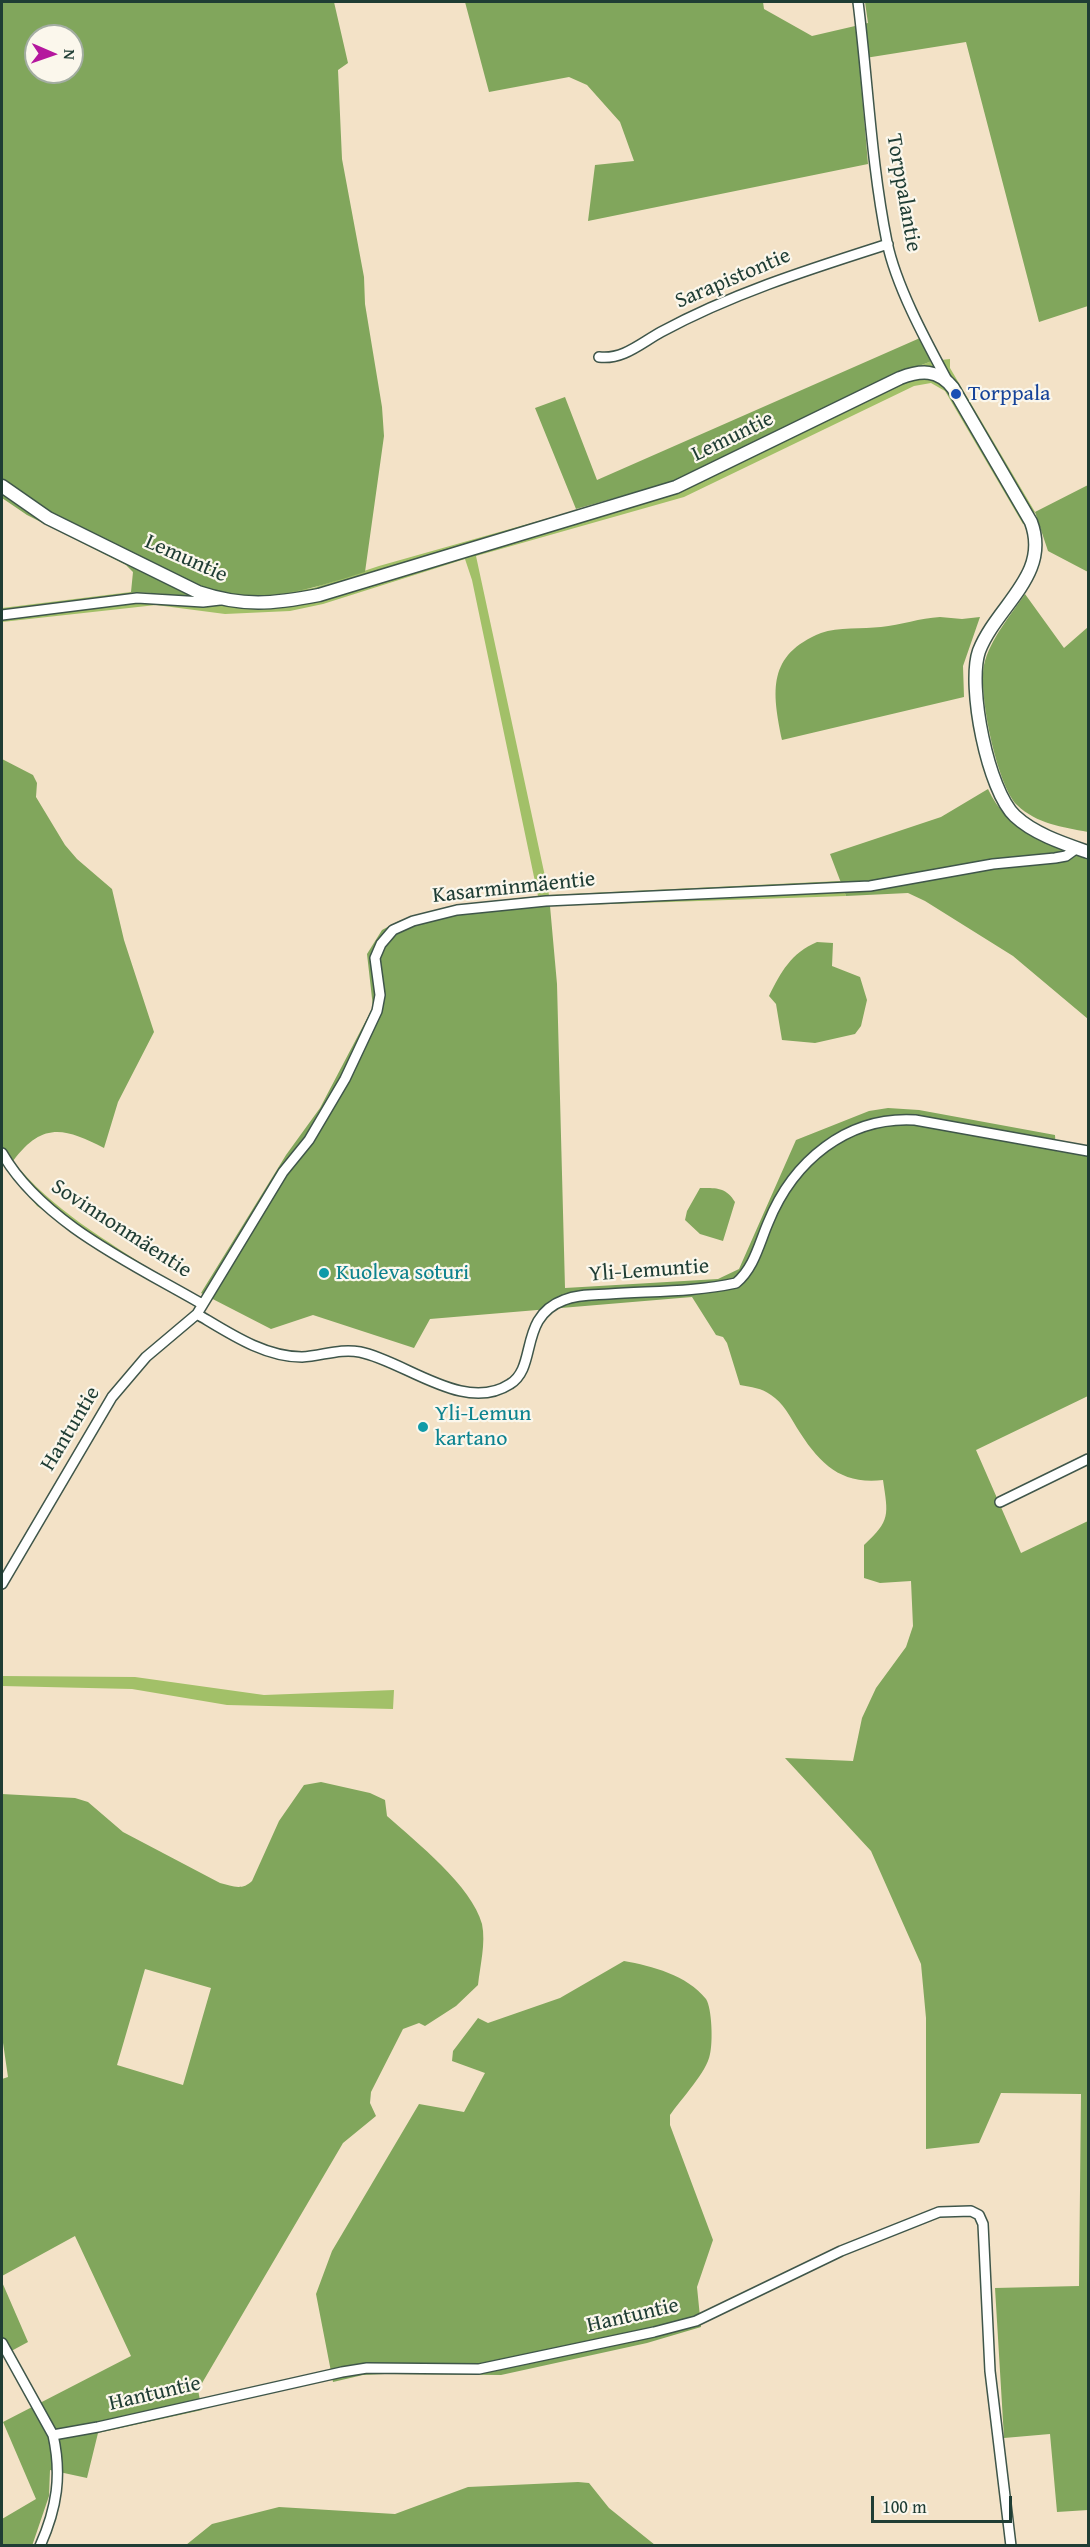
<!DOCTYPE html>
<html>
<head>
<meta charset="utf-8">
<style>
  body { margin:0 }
  #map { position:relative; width:1090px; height:2547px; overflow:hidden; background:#f3e2c7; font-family:"Gentium Book Plus",serif }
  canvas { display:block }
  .frame { position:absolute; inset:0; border:3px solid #1f3d34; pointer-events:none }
  .north { position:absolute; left:24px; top:24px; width:60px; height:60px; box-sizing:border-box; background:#fbf7ec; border:2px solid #a3ada2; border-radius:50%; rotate:92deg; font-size:16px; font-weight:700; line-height:24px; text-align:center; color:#1f3d34 }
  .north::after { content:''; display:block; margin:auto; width:21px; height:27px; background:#b5179e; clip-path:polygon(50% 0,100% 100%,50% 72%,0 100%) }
  .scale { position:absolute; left:871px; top:2496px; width:141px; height:27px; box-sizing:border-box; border:3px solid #1f3d34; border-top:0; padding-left:8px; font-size:18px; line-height:21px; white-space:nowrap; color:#1f3d34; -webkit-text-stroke:4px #fbf7ec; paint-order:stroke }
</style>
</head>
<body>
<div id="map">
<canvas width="1090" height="2547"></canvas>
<div class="frame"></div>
<div class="north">N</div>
<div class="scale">100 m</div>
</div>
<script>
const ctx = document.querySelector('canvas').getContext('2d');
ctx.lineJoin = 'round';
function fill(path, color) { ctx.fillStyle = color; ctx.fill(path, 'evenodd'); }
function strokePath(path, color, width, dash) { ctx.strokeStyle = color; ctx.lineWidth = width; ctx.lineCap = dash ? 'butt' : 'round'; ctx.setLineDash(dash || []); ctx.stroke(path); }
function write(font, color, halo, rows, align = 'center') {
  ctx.font = font + ' "Gentium Book Plus",serif'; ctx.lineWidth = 4.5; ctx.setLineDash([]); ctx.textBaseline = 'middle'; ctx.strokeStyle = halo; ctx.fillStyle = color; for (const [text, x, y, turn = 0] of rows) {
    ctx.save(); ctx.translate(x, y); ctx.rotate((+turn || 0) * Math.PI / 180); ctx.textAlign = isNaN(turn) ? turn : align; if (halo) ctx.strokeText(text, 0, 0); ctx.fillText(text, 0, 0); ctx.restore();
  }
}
const green = new Path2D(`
  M950,359V368L1035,512L1023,524L945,391L931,383L914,386L684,497L476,556L549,895L840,881L846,896L551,906L549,895L538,896L472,580L465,559L323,604L290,611L225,614L156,605L2,622V608L131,592L244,597L313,588L379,566L641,492L903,372L932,361Z
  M13,1161C52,1210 106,1240 158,1274L153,1283L37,1206L2,1163Z
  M2,1676L135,1677L264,1695L394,1690L393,1709L227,1705L132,1689L2,1686Z`);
const forest = new Path2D(`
  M2,2H334L348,63L338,70L342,159L364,277L365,304L382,407L384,436L365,572C336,581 309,590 279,594C231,601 180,594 131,592L133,572L126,565L27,515L2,498ZM36,36H72V72H36Z
  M465,2H763L764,9L812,36L868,23L865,2H1088V306L1039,322L966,42L859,59L868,164L588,221L595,165L634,161L620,122L587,85L569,77L489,92Z
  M920,338L932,361L903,372L675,481L576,509L535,408L565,397L597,480Z
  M1088,485V572L1048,551L1035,512Z
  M1025,594L1064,648L1088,627V832C1062,827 1037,824 1017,805C997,785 978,693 984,665C990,639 1011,615 1025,594Z
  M940,617L962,619L980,617L963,666L964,697L782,740C772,691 767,655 821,633C838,627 863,629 881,627C901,625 920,618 940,617Z
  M2,759L33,775L37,783L36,797L65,845L77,859L112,889L124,940L154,1032L118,1102L104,1148C64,1127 42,1122 13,1161L2,1163Z
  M988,789C1007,831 1048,843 1088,859V1019L1013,956L925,901L908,893L846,896L830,854L941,817Z
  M549,895L557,984L565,1288L718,1279L739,1269L796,1140L869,1111L888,1108L919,1110L1055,1135L1056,1151L1088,1156V1396L976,1450L1021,1553L1088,1521V2510L1057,2512L1050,2434L1004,2438L995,2288L1079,2286L1081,2094L1001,2093L979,2143L926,2149V2018L921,1964L871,1851L785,1758L853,1761L862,1718L876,1688L906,1647L913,1626L911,1581L880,1583L864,1578V1545C891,1520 888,1515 883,1480C840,1485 819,1463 797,1428C790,1416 783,1403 771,1395C762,1388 751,1387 740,1385L727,1343L723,1337L716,1335L692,1297L430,1319L414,1348L313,1315L271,1329L201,1293L286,1155L320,1108L373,1007L367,954L382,930L399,921L456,905Z
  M817,942L833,943L832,966L860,977L867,1000L861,1026L855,1034L815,1043L782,1040L776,1004L769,996C781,972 791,953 817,942Z
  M700,1188C716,1188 726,1187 735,1202L723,1241L700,1234L685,1220L687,1211Z
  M321,1782L370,1793L385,1800L387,1816C416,1842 472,1886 482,1924C486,1943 480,1966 478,1985L456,2006L425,2026L419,2023L403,2029L371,2092L370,2103L376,2116L343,2143L198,2390L202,2410L98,2433L87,2478L50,2470L49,2496L32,2546L2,2545V2519L36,2499L3,2422L131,2356L75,2236L2,2276V2079L8,2077L2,2036V1794L75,1798L88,1802L123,1832L220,1883C232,1886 242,1891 252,1881L279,1821L304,1785ZM145,1969L211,1988L183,2085L117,2065Z
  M624,1961C652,1966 687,1975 706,1999C712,2008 713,2043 710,2054C707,2072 681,2099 670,2115V2125L713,2240L697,2287L701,2327L647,2343L501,2375L385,2374L363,2375L333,2382L316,2294L332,2251L419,2104L464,2112L485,2073L452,2061L453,2051L478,2018L488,2023L560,1998Z
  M2,2282L28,2342L2,2356Z
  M578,2482L589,2483L609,2508L655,2545H186L212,2524L279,2507L395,2514L468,2487Z`);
const minor = new Path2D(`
  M858,2C868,81 871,163 887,242C896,286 926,341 947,380
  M599,357C623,360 641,343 661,332C733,293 810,269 888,244
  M2,615L137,598L203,602L220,600
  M2,1153C42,1223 135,1265 202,1304
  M197,1314C229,1333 264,1357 302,1357C322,1356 340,1348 360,1352C405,1361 464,1414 510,1384C538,1367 518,1317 564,1300C578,1294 594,1295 609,1294C650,1291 695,1292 736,1283C754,1268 759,1244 768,1223C793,1161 847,1116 915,1120L1088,1151
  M1000,1502L1088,1459
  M2,1584L112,1397L146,1357L197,1314L283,1172L309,1140L345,1079L377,1011L380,995L375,958L381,944L393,930L413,921L457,910L546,901L870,886L993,864L1055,858L1066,856L1077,848
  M2,2343L53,2435L98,2427L342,2372L367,2368L479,2369L654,2332L696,2321L841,2251L939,2212L971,2211L979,2215L983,2224L990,2371L1011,2546
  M40,2546C57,2508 62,2475 53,2435`);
const tertiary = new Path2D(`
  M2,486L48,518L198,592C243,607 273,604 319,595L676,487L900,378C921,370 938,369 953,388L1031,522C1051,575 997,605 979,651C967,686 988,791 1015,816C1034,834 1065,844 1088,852`);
const markers = [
  [956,394,6,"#1a4fb4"],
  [324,1273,6,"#0f9aa8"],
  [423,1427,6,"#0f9aa8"]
];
const streetNames = [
  ["Torppalantie",903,193,80],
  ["Sarapistontie",733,279,-23],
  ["Lemuntie",733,437,-26],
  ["Lemuntie",186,559,24],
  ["Kasarminmäentie",514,888,-6],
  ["Sovinnonmäentie",121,1229,33],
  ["Yli-Lemuntie",649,1271,-4],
  ["Hantuntie",71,1429,-59],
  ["Hantuntie",633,2316,-13],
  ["Hantuntie",155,2394,-13]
];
const transitNames = [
  ["Torppala",968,394]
];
const cultureNames = [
  ["Kuoleva soturi",336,1273],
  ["Yli-Lemun",435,1414],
  ["kartano",435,1439]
];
fill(green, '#a2c068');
fill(forest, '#81a65c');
strokePath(minor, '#3f564a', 12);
strokePath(tertiary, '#3f564a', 15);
strokePath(minor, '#fff', 9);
strokePath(tertiary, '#fff', 12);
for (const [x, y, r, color] of markers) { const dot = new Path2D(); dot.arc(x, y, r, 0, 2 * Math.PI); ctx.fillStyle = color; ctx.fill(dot); strokePath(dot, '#fbf7ec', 2); }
write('22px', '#1f3d34', '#fbf7ec', streetNames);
write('22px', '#164399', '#fbf7ec', transitNames, 'left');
write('22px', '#0d838f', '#fbf7ec', cultureNames, 'left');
</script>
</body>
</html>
